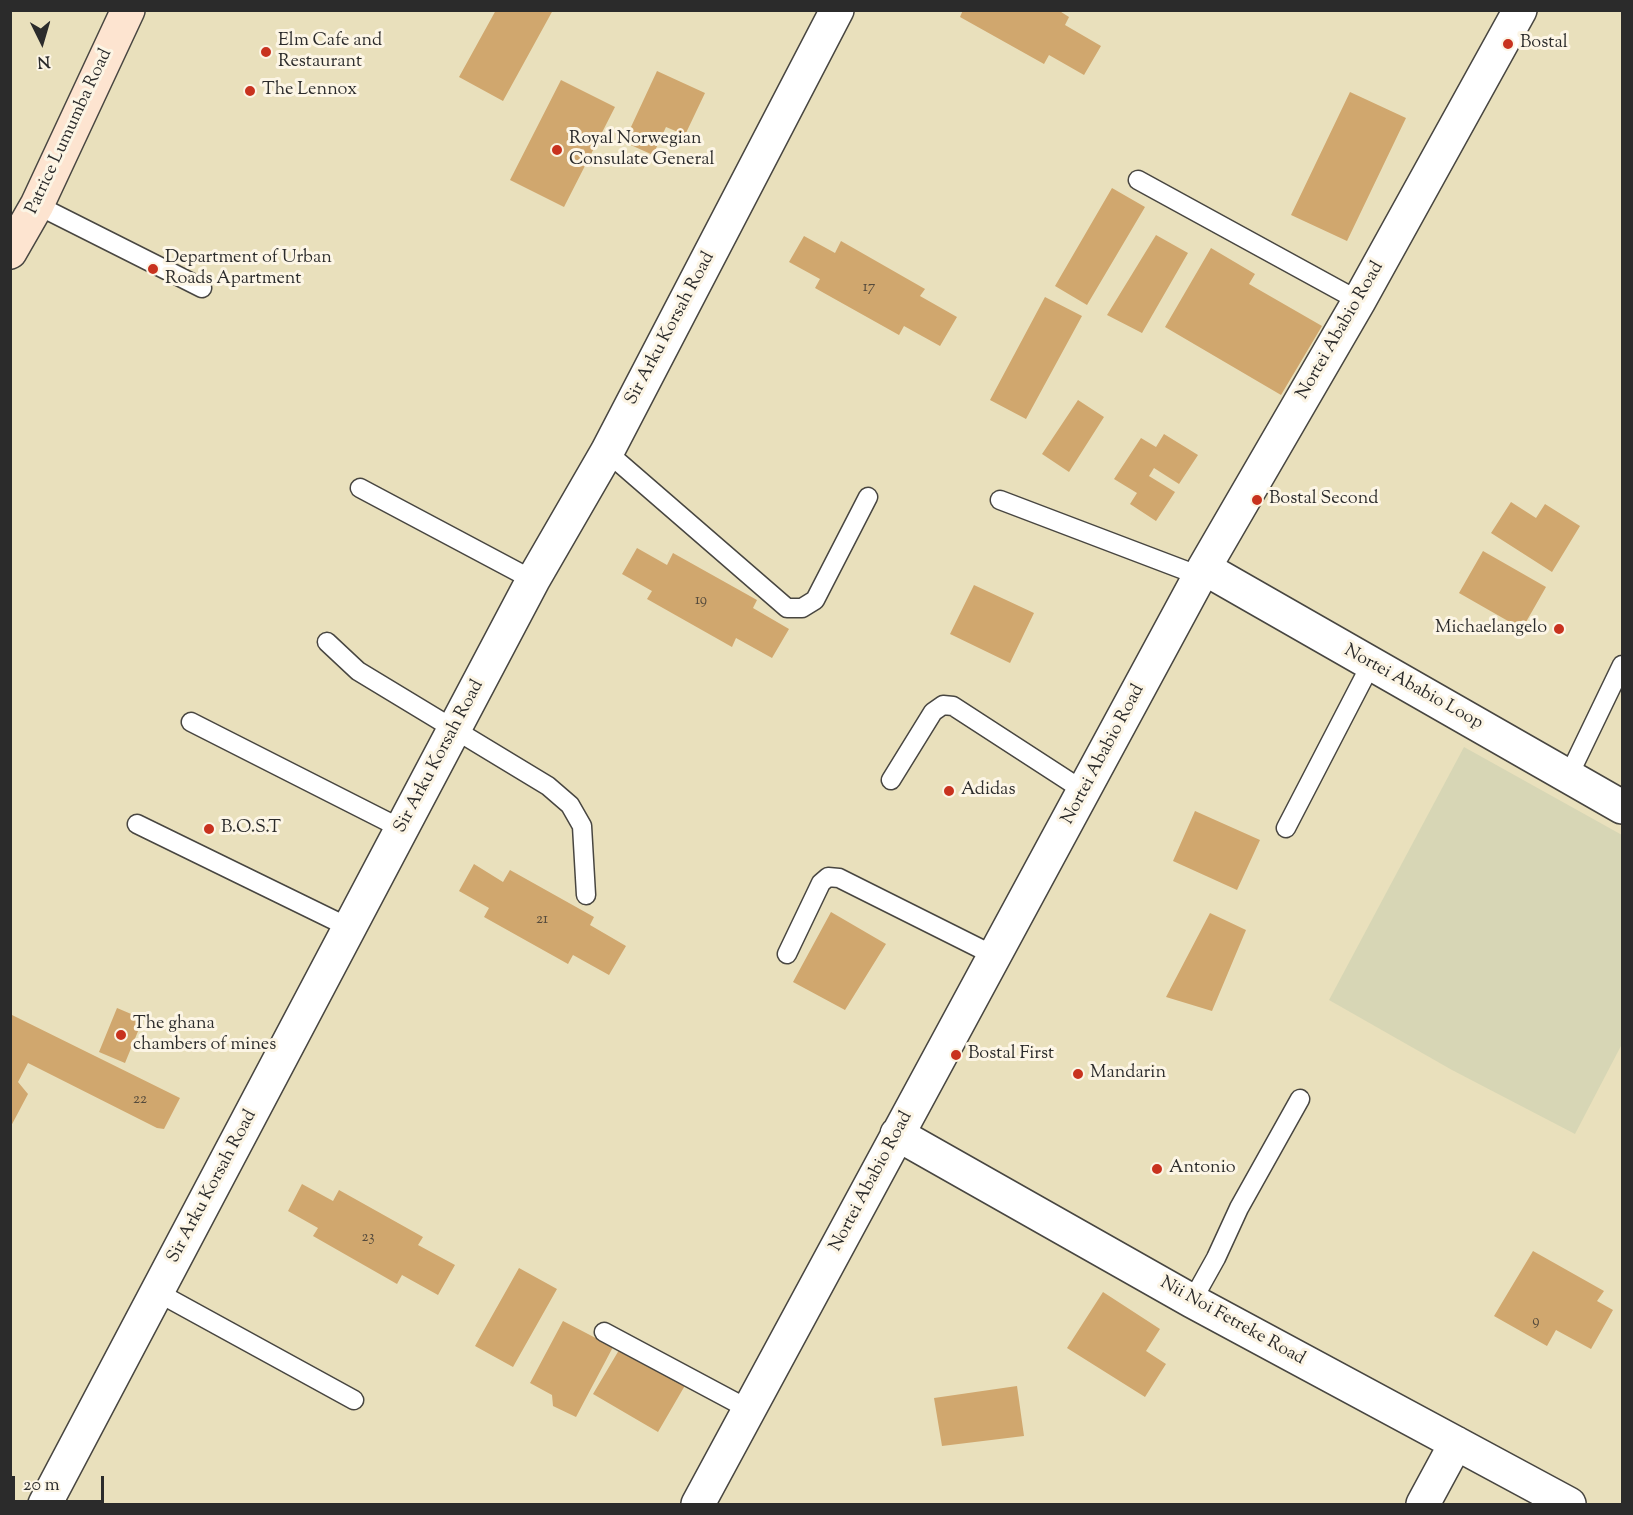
<!DOCTYPE html>
<html>
<head>
<meta charset="utf-8">
<style>
  body { margin:0 }
  #map { position:relative; width:1633px; height:1515px; overflow:hidden; background:#e9e0bc; font-family:"Sorts Mill Goudy",serif }
  canvas { display:block }
  .frame { position:absolute; inset:0; border:12px solid #2b2b2b; pointer-events:none }
  .north { position:absolute; left:12px; top:12px; width:60px; height:60px; -webkit-text-stroke:4px #fcf5e5; paint-order:stroke; rotate:175deg; font-size:16px; font-weight:700; line-height:24px; text-align:center; color:#2b2b2b }
  .north::after { content:''; display:block; margin:auto; width:21px; height:27px; background:#2b2b2b; clip-path:polygon(50% 0,100% 100%,50% 72%,0 100%) }
  .scale { position:absolute; left:12px; top:1476px; width:92px; height:27px; box-sizing:border-box; border:3px solid #2b2b2b; border-top:0; padding-left:8px; font-size:18px; line-height:21px; white-space:nowrap; color:#2b2b2b; -webkit-text-stroke:4px #fcf5e5; paint-order:stroke }
</style>
</head>
<body>
<div id="map">
<canvas width="1633" height="1515"></canvas>
<div class="frame"></div>
<div class="north">N</div>
<div class="scale">20 m</div>
</div>
<script>
const ctx = document.querySelector('canvas').getContext('2d');
ctx.lineJoin = 'round';
function fill(path, color) { ctx.fillStyle = color; ctx.fill(path, 'evenodd'); }
function strokePath(path, color, width, dash) { ctx.strokeStyle = color; ctx.lineWidth = width; ctx.lineCap = dash ? 'butt' : 'round'; ctx.setLineDash(dash || []); ctx.stroke(path); }
function write(font, color, halo, rows, align = 'center') {
  ctx.font = font + ' "Sorts Mill Goudy",serif'; ctx.lineWidth = 6; ctx.setLineDash([]); ctx.textBaseline = 'middle'; ctx.strokeStyle = halo; ctx.fillStyle = color; for (const [text, x, y, turn = 0] of rows) {
    ctx.save(); ctx.translate(x, y); ctx.rotate((+turn || 0) * Math.PI / 180); ctx.textAlign = isNaN(turn) ? turn : align; if (halo) ctx.strokeText(text, 0, 0); ctx.fillText(text, 0, 0); ctx.restore();
  }
}
const built = new Path2D(`
  M1464,747L1622,835V1044L1575,1134L1452,1070L1329,1000Z`);
const building = new Path2D(`
  M496,10H553L503,101L459,77Z
  M963,10H1058L1069,17L1065,25L1101,46L1084,75L1049,55L1044,64L960,17Z
  M657,71L705,93L685,135L666,127L653,155L624,142Z
  M561,80L615,107L564,207L510,180Z
  M1350,92L1406,118L1347,241L1291,215Z
  M1112,188L1145,207L1087,305L1055,286Z
  M1156,235L1188,253L1142,333L1107,315Z
  M804,236L835,253L841,241L925,289L920,296L957,317L940,346L904,326L899,335L815,288L820,279L789,262Z
  M1211,248L1255,274L1249,284L1322,326L1281,395L1165,327Z
  M1045,297L1082,316L1026,419L990,400Z
  M1078,400L1104,417L1069,472L1042,454Z
  M1164,434L1198,455L1179,484L1154,468L1149,476L1175,492L1156,521L1130,504L1137,493L1114,479L1141,438L1156,447Z
  M1511,502L1536,518L1545,504L1580,526L1552,572L1491,533Z
  M637,548L667,565L673,553L757,600L753,608L789,629L772,658L736,638L732,647L647,599L652,591L622,574Z
  M1483,551L1546,587L1522,629L1459,593Z
  M974,585L1034,613L1010,663L950,634Z
  M1195,811L1260,840L1237,890L1173,861Z
  M474,864L503,882L510,870L594,917L590,925L626,946L609,975L573,955L568,964L484,917L489,908L459,891Z
  M831,912L886,944L845,1010L793,982Z
  M1210,913L1246,930L1212,1011L1166,997Z
  M117,1008L143,1019L125,1063L99,1052Z
  M10,1014L180,1098L164,1129L157,1128L28,1063L18,1082L28,1094L10,1128Z
  M302,1184L333,1201L339,1190L423,1237L418,1245L455,1265L438,1295L402,1275L397,1284L313,1236L318,1228L288,1211Z
  M1533,1251L1604,1291L1597,1301L1613,1310L1591,1349L1556,1330L1547,1346L1494,1316Z
  M519,1268L557,1289L513,1367L475,1346Z
  M1103,1292L1160,1329L1146,1351L1166,1364L1145,1397L1067,1348Z
  M563,1321L613,1347L576,1417L553,1406L552,1395L530,1383Z
  M622,1345L687,1382L658,1432L593,1394Z
  M1017,1386L1024,1436L942,1446L934,1398Z`);
const lane = new Path2D(`
  M1138,180L1359,301
  M37,205L202,288
  M607,452L787,608H802L815,600L868,497
  M360,488L533,580
  M1000,500L1200,576
  M327,642L358,671L548,786L570,805L582,826L586,895
  M191,722L402,829
  M1569,775L1622,665
  M891,780L933,712L943,705L953,706L1084,791
  M137,824L350,928
  M1286,828L1371,664
  M787,954L821,883L828,877L839,878L995,956
  M157,1292L354,1400
  M1192,1301L1216,1258L1239,1208L1300,1099
  M604,1332L750,1410`);
const street = new Path2D(`
  M1204,568L1622,807
  M897,1134L1192,1301L1569,1504
  M45,1504L533,580L607,452L837,10
  M698,1504L1204,568L1359,301L1520,10
  M1423,1504L1456,1443`);
const secondary = new Path2D(`
  M10,252L37,205L128,10`);
const markers = [
  [1508,44,6,"#c8321e"],
  [266,52,6,"#c8321e"],
  [250,91,6,"#c8321e"],
  [557,150,6,"#c8321e"],
  [153,269,6,"#c8321e"],
  [1257,500,6,"#c8321e"],
  [1559,629,6,"#c8321e"],
  [949,791,6,"#c8321e"],
  [209,829,6,"#c8321e"],
  [121,1035,6,"#c8321e"],
  [956,1055,6,"#c8321e"],
  [1078,1074,6,"#c8321e"],
  [1157,1169,6,"#c8321e"]
];
const numberNames = [
  ["17",869,288],
  ["19",701,601],
  ["21",542,920],
  ["22",140,1100],
  ["23",368,1238],
  ["9",1536,1322]
];
const poiNames = [
  ["Elm Cafe and",278,42],
  ["Restaurant",278,63],
  ["Bostal",1520,44],
  ["The Lennox",262,91],
  ["Royal Norwegian",569,140],
  ["Consulate General",569,161],
  ["Department of Urban",165,259],
  ["Roads Apartment",165,280],
  ["Bostal Second",1269,500],
  ["Michaelangelo",1547,629,"right"],
  ["Adidas",961,791],
  ["B.O.S.T",221,829],
  ["The ghana",133,1025],
  ["chambers of mines",133,1046],
  ["Bostal First",968,1055],
  ["Mandarin",1090,1074],
  ["Antonio",1169,1169]
];
const streetNames = [
  ["Patrice Lumumba Road",70,132,-65],
  ["Sir Arku Korsah Road",671,329,-62],
  ["Nortei Ababio Road",1341,331,-60],
  ["Nortei Ababio Loop",1413,688,29],
  ["Nortei Ababio Road",1104,755,-62],
  ["Sir Arku Korsah Road",440,757,-62],
  ["Nortei Ababio Road",872,1182,-62],
  ["Sir Arku Korsah Road",213,1187,-62],
  ["Nii Noi Fetreke Road",1232,1322,29]
];
fill(built, '#d7d6b5');
fill(building, '#d0a76e');
strokePath(lane, '#484641', 21);
strokePath(street, '#484641', 36);
strokePath(secondary, '#484641', 36);
strokePath(lane, '#fff', 18);
strokePath(street, '#fff', 33);
strokePath(secondary, '#fde4d0', 33);
for (const [x, y, r, color] of markers) { const dot = new Path2D(); dot.arc(x, y, r, 0, 2 * Math.PI); ctx.fillStyle = color; ctx.fill(dot); strokePath(dot, '#fcf5e5', 2); }
write('15px', '#544a3c', null, numberNames);
write('18px', '#2b2b2b', '#fcf5e5', poiNames, 'left');
write('18px', '#2b2b2b', '#fcf5e5', streetNames);
</script>
</body>
</html>
